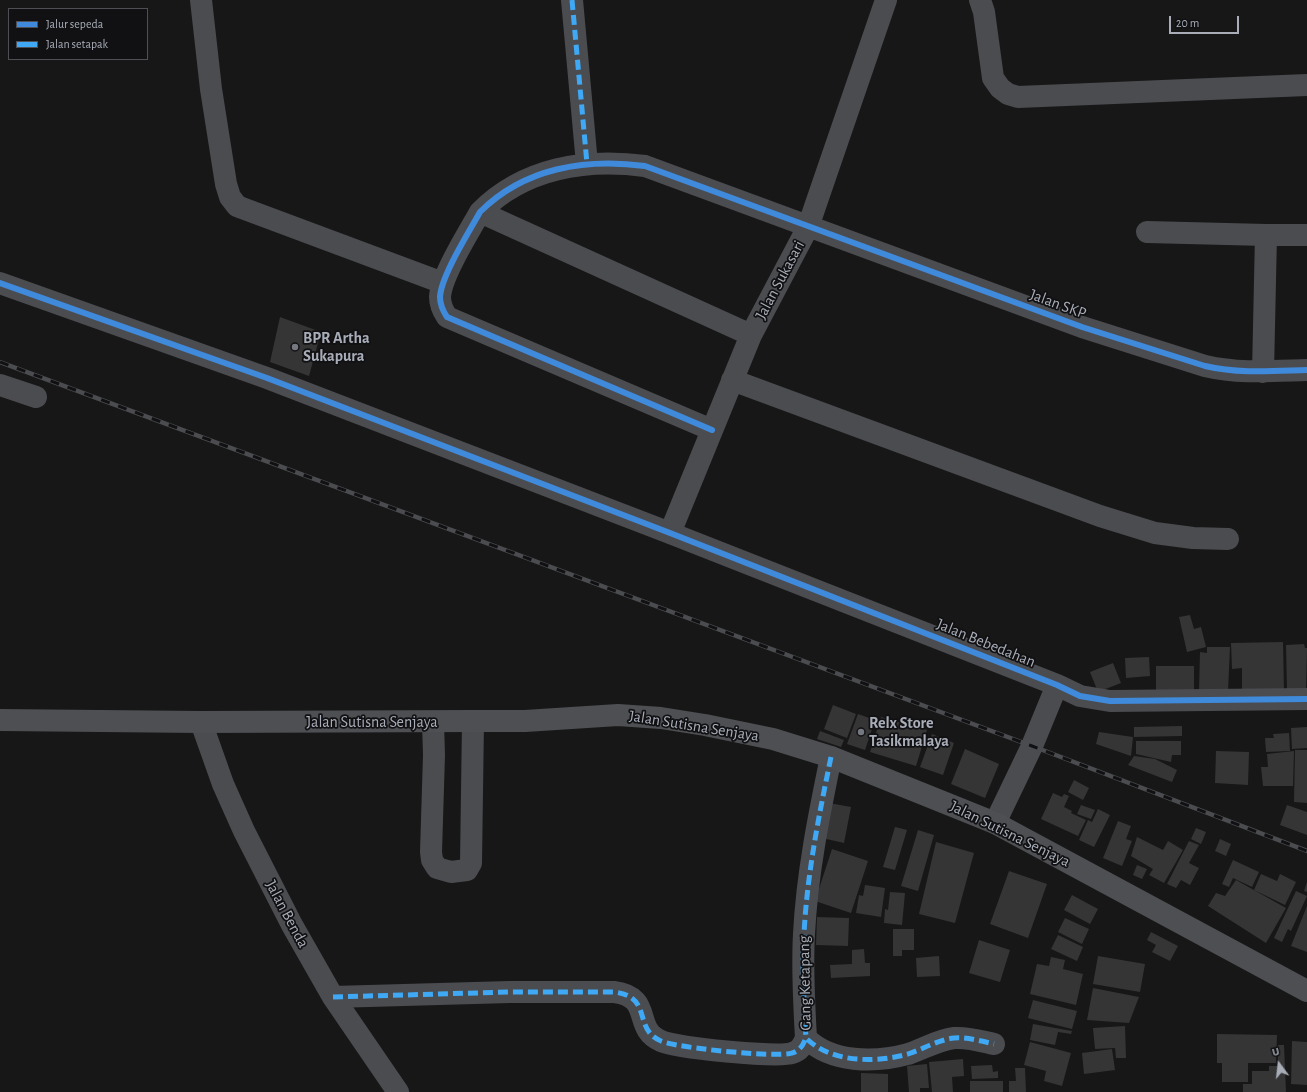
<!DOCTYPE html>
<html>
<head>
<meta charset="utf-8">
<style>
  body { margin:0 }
  #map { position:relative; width:1307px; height:1092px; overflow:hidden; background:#171717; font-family:"Alegreya Sans",sans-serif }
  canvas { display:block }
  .legend { position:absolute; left:8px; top:8px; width:140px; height:52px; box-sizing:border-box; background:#111113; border:1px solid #4d4f55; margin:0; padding:5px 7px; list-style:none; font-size:12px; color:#a8adb8 }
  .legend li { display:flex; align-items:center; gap:8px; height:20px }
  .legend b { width:20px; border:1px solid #4d4f55 }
  .north { position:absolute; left:1259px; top:1044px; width:40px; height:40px; -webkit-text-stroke:3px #111113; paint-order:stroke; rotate:345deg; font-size:11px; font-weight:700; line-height:16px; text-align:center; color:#a8adb8 }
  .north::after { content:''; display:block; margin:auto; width:14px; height:18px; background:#a8adb8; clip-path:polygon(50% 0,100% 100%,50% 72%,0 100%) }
  .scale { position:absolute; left:1169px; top:16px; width:70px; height:18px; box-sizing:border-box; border:2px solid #a8adb8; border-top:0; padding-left:5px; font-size:12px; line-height:14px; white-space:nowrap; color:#a8adb8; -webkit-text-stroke:3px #111113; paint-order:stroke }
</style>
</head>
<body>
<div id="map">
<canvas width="1307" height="1092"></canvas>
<ul class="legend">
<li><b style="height:5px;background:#408adc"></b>Jalur sepeda</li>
<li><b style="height:5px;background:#3fa9f5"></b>Jalan setapak</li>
</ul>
<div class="north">U</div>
<div class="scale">20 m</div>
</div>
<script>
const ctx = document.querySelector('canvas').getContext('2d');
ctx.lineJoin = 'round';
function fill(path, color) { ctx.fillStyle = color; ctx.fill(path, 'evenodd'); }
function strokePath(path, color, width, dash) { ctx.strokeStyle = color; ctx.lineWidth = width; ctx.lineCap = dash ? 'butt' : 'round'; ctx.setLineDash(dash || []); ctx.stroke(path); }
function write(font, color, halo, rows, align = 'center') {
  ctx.font = font + ' "Alegreya Sans",sans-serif'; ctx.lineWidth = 3.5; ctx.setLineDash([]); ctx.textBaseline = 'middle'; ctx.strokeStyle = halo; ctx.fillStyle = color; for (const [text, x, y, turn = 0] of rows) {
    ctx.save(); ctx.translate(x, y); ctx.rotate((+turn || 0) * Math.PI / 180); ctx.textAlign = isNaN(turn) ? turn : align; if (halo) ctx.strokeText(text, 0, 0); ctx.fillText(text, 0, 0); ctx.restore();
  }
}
const building = new Path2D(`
  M280,317L321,332L309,376L270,362Z
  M1190,615L1194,629L1201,627L1206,647L1187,652L1179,617Z
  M1283,642L1284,691L1242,692V668L1232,669L1231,643Z
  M1304,644L1305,648H1307L1306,691H1287L1286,645Z
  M1207,647H1230L1228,691H1199L1200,652L1207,653Z
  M1149,657L1150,676L1126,678L1125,658Z
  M1113,663L1121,683L1098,692L1090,672Z
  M1156,666H1194V692H1156Z
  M833,705L856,714L847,738L824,729Z
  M858,714L875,720L865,750L847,744Z
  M881,717L927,730L916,766L870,752Z
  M1182,726V736L1134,737V727Z
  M1307,727V748L1292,749L1291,728Z
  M820,731L844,740L841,747L817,739Z
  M1099,732L1133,737L1131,756L1096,744Z
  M1289,733L1290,751L1266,752L1265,738H1274L1273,734Z
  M932,734L954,743L943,775L920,767Z
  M1136,741H1181V755H1172L1171,762L1136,754Z
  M965,749L999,764L985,798L951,784Z
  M1295,750H1307V803L1294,802Z
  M1216,751L1249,752L1248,785L1215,783Z
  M1294,751L1293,786H1263L1261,767H1268L1267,754Z
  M1134,756L1155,759L1177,770L1172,782L1128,765Z
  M1074,780L1089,788L1083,800L1068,792Z
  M1053,793L1062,797L1064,794L1069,796L1064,807L1072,811L1071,813L1086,820L1078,836L1041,819Z
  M829,803L851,807L844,843L822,838Z
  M1081,805L1095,810L1091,819L1077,814Z
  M1287,805L1307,812V835L1280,825Z
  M1098,809L1110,815L1094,847L1079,840L1088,820L1092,822Z
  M1118,821L1131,826L1126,839L1132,841L1122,866L1103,858Z
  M895,827L907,830L895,870L883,867Z
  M1196,828L1206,832L1201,844L1191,839Z
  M918,830L934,835L918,891L901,886Z
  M1137,837L1163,850L1168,841L1183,850L1164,883L1149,875L1153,869L1131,856Z
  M1220,839L1231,844L1226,856L1215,851Z
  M1189,841L1199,845L1189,863L1199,868L1190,885L1181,880L1176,888L1167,884Z
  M936,842L974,853L955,923L919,914Z
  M832,849L868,861L851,913L815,901Z
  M1233,860L1259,872L1252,887L1233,878L1229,887L1222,884Z
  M1137,865L1147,869L1142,879L1133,875Z
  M1009,871L1047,884L1028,938L990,924Z
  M1261,874L1277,881L1280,874L1296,882L1285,905L1254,890Z
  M1236,880L1286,908L1266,943L1208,906L1216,893L1225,896Z
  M1307,882V892L1304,891Z
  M865,885L885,888L881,917L856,913L859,895L863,896Z
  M1296,891L1307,896L1291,931L1288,929L1282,942L1274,938Z
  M890,892L905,893L902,925L884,923L885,909L888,910Z
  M1072,895L1098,909L1090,924L1064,910Z
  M1307,906V952L1291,946Z
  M817,917L849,918L848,946L816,945Z
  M1065,918L1089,929L1082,944L1058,932Z
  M893,929H914V950H902V956H893Z
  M1151,932L1178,946L1170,961L1152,952L1156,945L1147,940Z
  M1058,935L1083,947L1077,961L1051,949Z
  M979,940L1010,950L1000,982L969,973Z
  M864,949L865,963H870V976L831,978L830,965L852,964V950Z
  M939,956L940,976L917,977L916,958Z
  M1098,956L1145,964L1140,992L1093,984Z
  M1051,957L1065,960L1063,969L1083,974L1076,1005L1030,994L1037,964L1049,966Z
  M1093,988L1139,997L1129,1023L1087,1020Z
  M1033,1000L1077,1011L1072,1029L1028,1018Z
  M1033,1024L1072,1031L1071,1034L1058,1032L1055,1045L1030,1040Z
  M1125,1026L1126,1058H1116L1115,1048L1095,1049L1093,1028Z
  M1217,1034L1277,1035L1276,1063H1248V1082H1222V1063H1217Z
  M1292,1041L1307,1042V1085L1291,1084Z
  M1030,1042L1071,1053L1062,1086L1044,1081L1046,1071L1024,1065Z
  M1278,1045H1284L1286,1092H1243V1084H1252V1071H1269V1066H1278Z
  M1112,1049L1115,1070L1084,1074L1082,1053Z
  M963,1059L964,1076L952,1077L953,1092H932L929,1062Z
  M927,1064L929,1088H920V1092H909L907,1066Z
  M992,1065L993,1072L998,1071V1078L972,1079L971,1066Z
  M1015,1068H1025L1026,1092H1009V1081H1016Z
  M861,1073L888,1074V1092H861Z
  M970,1081H1003V1092H970Z`);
const minor = new Path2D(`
  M201,0L211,89L226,184L230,197L237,206L242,208L443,283
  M572,0L587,164
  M980,0L984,12L993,78L1000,88L1008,94L1018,97L1307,85
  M480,212L751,335
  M1147,232L1266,235
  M0,283L267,378L670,533L1057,685L1080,696L1110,701L1307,699
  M1263,372L1266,235H1307
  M732,380L1100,516L1155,533L1193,538L1228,539
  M0,385L36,397
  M712,430L447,317C443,311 440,305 440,297C441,276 469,232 480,212C524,168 585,158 645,166L1082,327L1205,366C1239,374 1273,371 1307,370
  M670,533L751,335L808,227L886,0
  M201,722L223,784L244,831L292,925L333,997L398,1092
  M433,722L434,755L431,852L432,860L437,868L451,872L467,870L471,863L473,721
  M831,757C819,815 807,874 804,934C802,969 804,1004 806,1038C831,1063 875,1063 908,1054C923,1049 938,1040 954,1038C968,1037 981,1041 994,1044
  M995,823L1032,746L1057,685
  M333,997L510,992H614C654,997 632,1029 661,1041C676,1048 778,1058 792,1053C800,1051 803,1045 806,1038`);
const major = new Path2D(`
  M0,720L201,722L473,721H525L618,715L661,718L705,725L773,739L831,757L995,823L1307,991`);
const rail = new Path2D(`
  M0,362L1032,746L1307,851`);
const quiet = new Path2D(`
  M572,0L587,164
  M831,757C819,815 807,874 804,934C802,969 804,1004 806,1038C831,1063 875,1063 908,1054C923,1049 938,1040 954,1038C968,1037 981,1041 994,1044
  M333,997L510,992H614C654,997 632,1029 661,1041C676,1048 778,1058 792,1053C800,1051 803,1045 806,1038`);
const cycleway = new Path2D(`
  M0,283L267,378L670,533L1057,685L1080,696L1110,701L1307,699
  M712,430L447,317C443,311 440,305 440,297C441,276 469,232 480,212C524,168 585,158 645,166L1082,327L1205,366C1239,374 1273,371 1307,370`);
const markers = [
  [295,347,4,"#757880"],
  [861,732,4,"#757880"]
];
const streetNames = [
  ["Jalan Sukasari",780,280,-62],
  ["Jalan SKP",1058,304,20],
  ["Jalan Bebedahan",986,643,22],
  ["Jalan Sutisna Senjaya",372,722],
  ["Jalan Sutisna Senjaya",694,726,9],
  ["Jalan Sutisna Senjaya",1010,834,26],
  ["Jalan Benda",287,914,62],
  ["Gang Ketapang",805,983,-91]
];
const poiNames = [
  ["BPR Artha",303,338],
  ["Sukapura",303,356],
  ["Relx Store",869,723],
  ["Tasikmalaya",869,741]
];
fill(building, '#353536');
strokePath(minor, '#4b4c50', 22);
strokePath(major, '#4d4f52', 22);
strokePath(rail, '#4b4c4f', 4.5);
strokePath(rail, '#111113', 3, [9]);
strokePath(quiet, '#3fa9f5', 5, [10, 5]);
strokePath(cycleway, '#408adc', 6);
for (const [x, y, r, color] of markers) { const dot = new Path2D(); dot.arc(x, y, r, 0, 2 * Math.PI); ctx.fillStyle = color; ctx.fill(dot); strokePath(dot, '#111113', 1.5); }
write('16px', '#a8adb8', '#111113', streetNames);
write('bold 16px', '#a8adb8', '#111113', poiNames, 'left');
</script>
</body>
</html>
